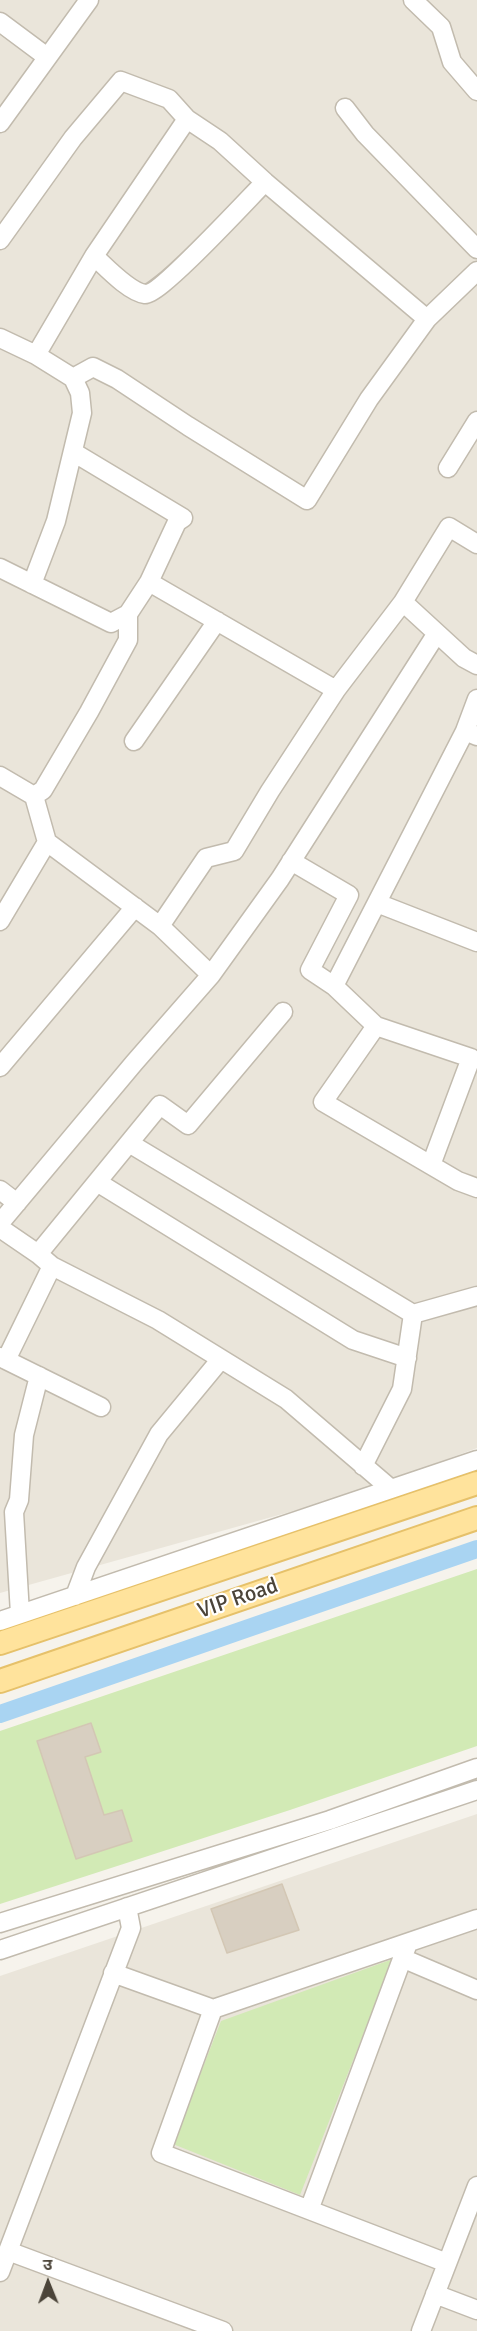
<!DOCTYPE html>
<html>
<head>
<meta charset="utf-8">
<style>
  body { margin:0 }
  #map { position:relative; width:477px; height:2331px; overflow:hidden; background:#f6f3ec; font-family:Signika,"Noto Sans Devanagari",sans-serif }
  canvas { display:block }
  .north { position:absolute; left:18px; top:2253px; width:60px; height:60px; -webkit-text-stroke:4px #fff; paint-order:stroke; rotate:359deg; font-size:16px; font-weight:700; line-height:24px; text-align:center; color:#4b4439 }
  .north::after { content:''; display:block; margin:auto; width:21px; height:27px; background:#4b4439; clip-path:polygon(50% 0,100% 100%,50% 72%,0 100%) }
</style>
</head>
<body>
<div id="map">
<canvas width="477" height="2331"></canvas>
<div class="north">उ</div>
</div>
<script>
const ctx = document.querySelector('canvas').getContext('2d');
ctx.lineJoin = 'round';
function fill(path, color) { ctx.fillStyle = color; ctx.fill(path, 'evenodd'); }
function strokePath(path, color, width, dash) { ctx.strokeStyle = color; ctx.lineWidth = width; ctx.lineCap = dash ? 'butt' : 'round'; ctx.setLineDash(dash || []); ctx.stroke(path); }
function write(font, color, halo, rows, align = 'center') {
  ctx.font = font + ' Signika,sans-serif'; ctx.lineWidth = 4.5; ctx.setLineDash([]); ctx.textBaseline = 'middle'; ctx.strokeStyle = halo; ctx.fillStyle = color; for (const [text, x, y, turn = 0] of rows) {
    ctx.save(); ctx.translate(x, y); ctx.rotate((+turn || 0) * Math.PI / 180); ctx.textAlign = isNaN(turn) ? turn : align; if (halo) ctx.strokeText(text, 0, 0); ctx.fillText(text, 0, 0); ctx.restore();
  }
}
const residential = new Path2D(`
  M0,0H477V1448L354,1494L0,1593Z
  M477,1814V2331H0V1976Z`);
const green = new Path2D(`
  M477,1569V1746L290,1810L0,1904V1731Z
  M393,1959L300,2195L173,2144L221,2021Z`);
const canal = new Path2D(`
  M0,1714L477,1549`);
const building = new Path2D(`
  M91,1723L101,1752L85,1757L104,1815L122,1810L132,1841L76,1859L37,1741Z
  M282,1884L299,1930L227,1953L211,1909Z`);
const minor = new Path2D(`
  M413,0L441,27L452,62L477,91
  M0,22L47,57
  M345,108L365,134L477,249
  M0,123L89,0
  M0,240L73,138L121,81L169,99L187,119L220,141L265,182L427,319
  M94,256C106,267 129,292 145,294C160,295 249,198 265,182
  M0,338L36,355L73,378L80,393L82,413L56,521L32,584
  M36,355L94,256L187,119
  M73,378L93,367L117,379L188,426L307,500L369,399L427,319L477,271
  M73,452L183,518L177,522L149,582
  M448,468L477,421
  M0,568L111,623L128,614L149,582L336,690L403,602L464,658L477,665
  M403,602L449,527L477,544
  M477,699L465,731L477,736
  M134,741L217,621
  M0,776L34,796L43,790L89,712L128,640V614
  M34,796L47,842
  M291,861L349,895L310,970L334,986
  M377,903L477,942
  M0,921L47,842L160,926L206,858L234,851L270,791L336,690
  M160,926L211,975L280,879L437,633
  M376,1026L323,1102L458,1181L477,1188
  M0,1067L135,907
  M129,1143L413,1314L477,1296
  M431,1165L471,1058L376,1026L334,986L465,731
  M97,1182L353,1340L407,1358
  M0,1190L17,1203
  M0,1223L134,1063L211,975
  M0,1228L38,1254
  M52,1266L38,1254L160,1105L188,1125L283,1012
  M0,1357L6,1360L52,1266L158,1320L286,1399L391,1489
  M6,1360L101,1407
  M363,1466L402,1389L413,1314
  M75,1596L86,1567L159,1434L221,1359
  M20,1614L14,1512L19,1500L24,1435L39,1376
  M0,1621L477,1460
  M0,1923L330,1820L477,1768
  M0,1950L477,1790
  M402,1958L477,1990
  M113,1973L213,2009L477,1919
  M213,2009L161,2153L447,2263
  M309,2210L408,1943
  M8,2251L223,2331
  M0,2272L131,1928L127,1907
  M435,2294L477,2310
  M421,2331L477,2186`);
const major = new Path2D(`
  M0,1643L477,1483
  M0,1681L477,1518`);
const streetNames = [
  ["VIP Road",238,1599,-19]
];
fill(residential, '#eae5da');
fill(green, '#d2eab5');
strokePath(canal, '#a9d4f2', 18);
fill(building, '#d8cfc1');
strokePath(building, '#d3c7b4', 1.5);
strokePath(minor, '#c2bbae', 21);
strokePath(major, '#e6c16a', 26);
strokePath(minor, '#fff', 18);
strokePath(major, '#ffe39c', 22);
write('22px', '#4b4439', '#fff', streetNames);
</script>
</body>
</html>
